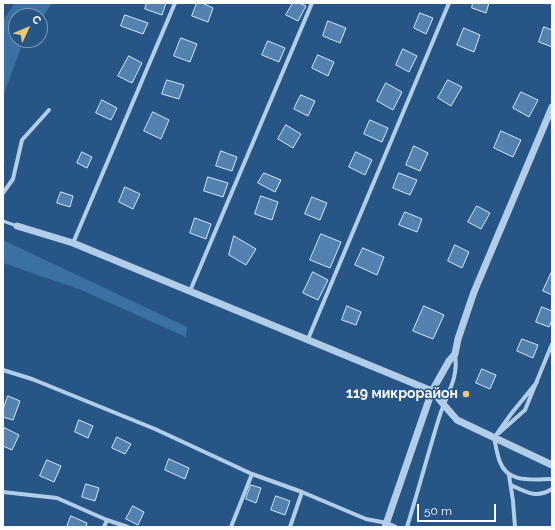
<!DOCTYPE html>
<html>
<head>
<meta charset="utf-8">
<style>
  body { margin:0 }
  #map { position:relative; width:555px; height:530px; overflow:hidden; background:#275686; font-family:Raleway,sans-serif }
  canvas { display:block }
  .frame { position:absolute; inset:0; border:4px solid #fff; pointer-events:none }
  .north { position:absolute; left:8px; top:8px; width:40px; height:40px; box-sizing:border-box; background:#275686; border:1px solid #7d9ab6; border-radius:50%; rotate:46deg; font-size:11px; font-weight:700; line-height:16px; text-align:center; color:#fff }
  .north::after { content:''; display:block; margin:auto; width:14px; height:18px; background:#f1c777; clip-path:polygon(50% 0,100% 100%,50% 72%,0 100%) }
  .scale { position:absolute; left:417px; top:504px; width:79px; height:18px; box-sizing:border-box; border:2px solid #fff; border-top:0; padding-left:5px; font-size:12px; line-height:14px; white-space:nowrap; color:#fff; -webkit-text-stroke:3px #275686; paint-order:stroke }
</style>
</head>
<body>
<div id="map">
<canvas width="555" height="530"></canvas>
<div class="frame"></div>
<div class="north">С</div>
<div class="scale">50 m</div>
</div>
<script>
const ctx = document.querySelector('canvas').getContext('2d');
ctx.lineJoin = 'round';
function fill(path, color) { ctx.fillStyle = color; ctx.fill(path, 'evenodd'); }
function strokePath(path, color, width, dash) { ctx.strokeStyle = color; ctx.lineWidth = width; ctx.lineCap = dash ? 'butt' : 'round'; ctx.setLineDash(dash || []); ctx.stroke(path); }
function write(font, color, halo, rows, align = 'center') {
  ctx.font = font + ' Raleway,sans-serif'; ctx.lineWidth = 3; ctx.setLineDash([]); ctx.textBaseline = 'middle'; ctx.strokeStyle = halo; ctx.fillStyle = color; for (const [text, x, y, turn = 0] of rows) {
    ctx.save(); ctx.translate(x, y); ctx.rotate((+turn || 0) * Math.PI / 180); ctx.textAlign = isNaN(turn) ? turn : align; if (halo) ctx.strokeText(text, 0, 0); ctx.fillText(text, 0, 0); ctx.restore();
  }
}
const green = new Path2D(`
  M15,3H52L40,21V16H16V40H27L21,48L3,96V20Z
  M3,240L187,327L186,337L79,289L3,263Z`);
const building = new Path2D(`
  M147,3H166L162,15L145,9Z
  M197,3H202L213,8L208,22L192,16Z
  M293,3H299L306,6L298,21L286,15Z
  M473,3H489L486,13L472,8Z
  M420,13L433,18L426,34L414,28Z
  M125,15L148,23L143,34L121,26Z
  M328,21L346,28L340,43L323,36Z
  M544,27L552,30V47L539,42Z
  M464,28L480,35L474,52L457,45Z
  M181,38L197,44L190,62L174,56Z
  M268,41L285,48L279,62L262,55Z
  M403,49L417,56L409,72L396,65Z
  M318,55L334,62L328,76L312,68Z
  M129,56L142,63L132,83L118,76Z
  M167,80L184,85L179,99L162,94Z
  M448,80L462,87L451,106L438,98Z
  M386,83L402,92L393,110L377,101Z
  M521,92L538,100L529,117L513,108Z
  M301,95L315,101L308,116L294,109Z
  M102,100L117,108L111,120L96,113Z
  M153,112L169,120L161,139L144,131Z
  M370,120L388,128L382,142L364,134Z
  M286,125L301,134L293,148L278,139Z
  M501,131L521,140L513,157L494,148Z
  M414,146L428,153L420,171L406,165Z
  M221,151L237,157L232,171L216,166Z
  M82,152L92,157L87,168L77,163Z
  M356,152L372,160L365,175L349,167Z
  M264,173L281,180L275,192L258,183Z
  M399,173L417,180L410,195L393,188Z
  M208,177L228,183L223,197L204,191Z
  M125,187L140,194L133,209L119,202Z
  M61,192L73,196L70,207L57,203Z
  M261,196L278,202L272,220L255,214Z
  M312,197L327,203L320,220L305,214Z
  M477,206L490,213L481,229L468,222Z
  M405,212L422,219L417,232L399,225Z
  M195,218L211,224L206,239L190,233Z
  M321,234L341,242L330,268L310,260Z
  M234,236L256,249L246,265L229,255Z
  M455,245L469,252L462,268L448,261Z
  M363,248L384,257L377,275L355,265Z
  M552,271V295L543,291Z
  M313,272L328,280L318,300L303,293Z
  M347,306L361,312L356,325L342,320Z
  M424,306L444,315L433,339L413,331Z
  M542,307L552,311V320L549,327L536,322Z
  M522,339L538,345L533,358L517,351Z
  M482,369L496,375L490,389L476,383Z
  M8,396L20,401L13,420L3,417V410Z
  M79,420L93,426L88,438L75,432Z
  M3,427L19,435L12,450L3,446Z
  M117,437L131,444L125,454L112,448Z
  M169,459L189,468L185,479L165,470Z
  M47,460L61,466L54,482L40,476Z
  M86,484L99,488L95,501L82,497Z
  M251,485L261,488L256,503L246,499Z
  M276,496L290,501L285,515L271,510Z
  M133,506L144,512L138,525L126,519Z
  M71,516L87,523L86,527H67Z`);
const service = new Path2D(`
  M3,221L17,226`);
const minor = new Path2D(`
  M3,193L13,179L22,140L49,110
  M73,243L175,3
  M190,291L312,3
  M308,339L449,3
  M3,370L32,379L155,429L252,474L302,492L366,519L387,523L396,527
  M537,382L511,414L494,438C496,446 497,455 500,462C508,484 534,479 552,479
  M499,433L525,410L552,344
  M509,475L513,501L515,527
  M511,485C526,492 536,499 552,489
  M3,492L57,498L107,520
  M104,527L107,520L128,527
  M231,527L252,474
  M290,527L302,492
  M407,527C418,491 428,454 439,418C446,394 459,380 455,354`);
const tertiary = new Path2D(`
  M17,226L73,243L432,391L457,420L552,465
  M385,527L432,391L449,361L455,354L458,339L474,292L552,107`);
const markers = [
  [466,394,4,"#f1c777"]
];
const poiNames = [
  ["119 микрорайон",458,394]
];
fill(green, '#3b70a3');
fill(building, '#5381b0');
strokePath(building, '#d5e6f6', 1);
strokePath(service, '#b2cde8', 3);
strokePath(minor, '#b2cde8', 4);
strokePath(tertiary, '#b2cde8', 7);
for (const [x, y, r, color] of markers) { const dot = new Path2D(); dot.arc(x, y, r, 0, 2 * Math.PI); ctx.fillStyle = color; ctx.fill(dot); strokePath(dot, '#275686', 1.5); }
write('bold 14px', '#fff', '#275686', poiNames, 'right');
</script>
</body>
</html>
